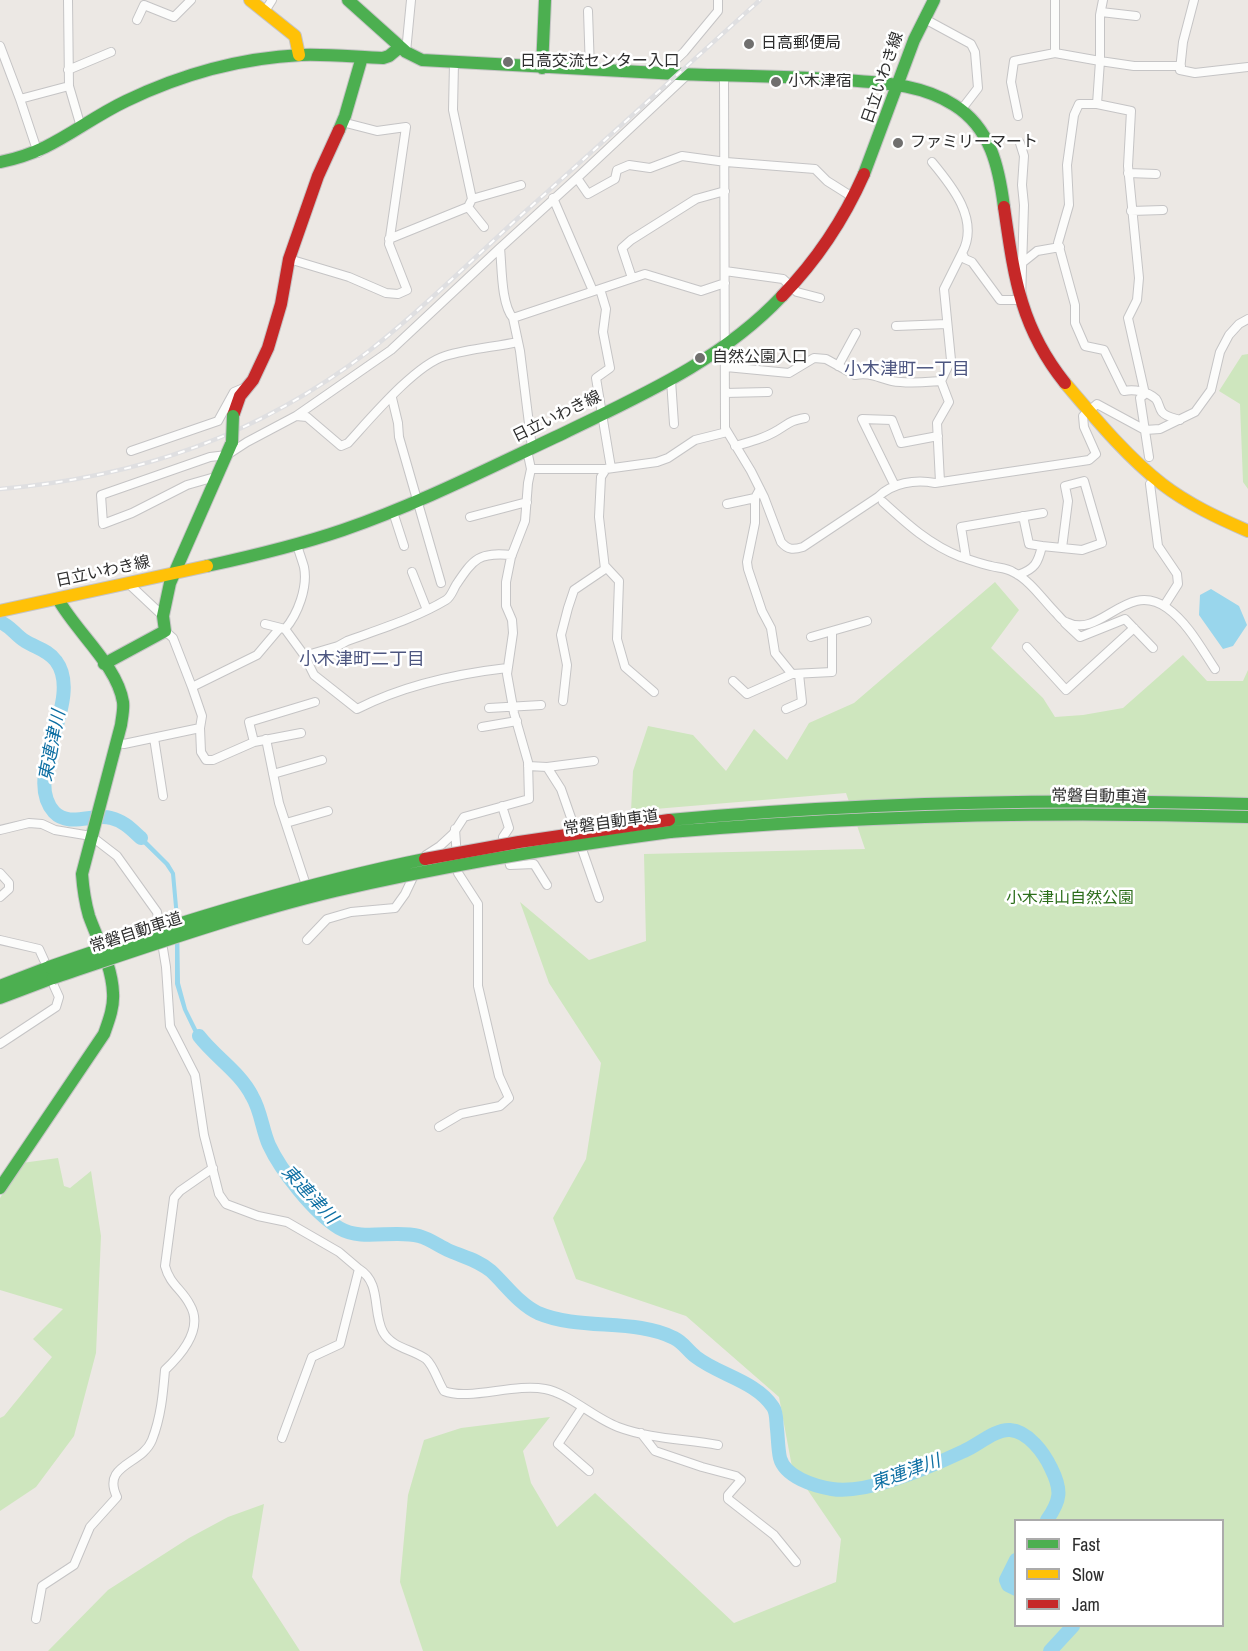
<!DOCTYPE html>
<html>
<head>
<meta charset="utf-8">
<style>
  body { margin:0 }
  #map { position:relative; width:1248px; height:1651px; overflow:hidden; background:#ece8e4; font-family:"Archivo Narrow",sans-serif }
  canvas { display:block }
  .legend { position:absolute; left:1014px; top:1519px; width:210px; height:108px; box-sizing:border-box; background:#fff; border:2px solid #ababab; margin:0; padding:8px 10px; list-style:none; font-size:18px; color:#2e2e2e }
  .legend li { display:flex; align-items:center; gap:12px; height:30px }
  .legend b { width:30px; border:2px solid #ababab }
</style>
</head>
<body>
<div id="map">
<canvas width="1248" height="1651"></canvas>
<ul class="legend">
<li><b style="height:8px;background:#4caf50"></b>Fast</li>
<li><b style="height:8px;background:#ffc107"></b>Slow</li>
<li><b style="height:8px;background:#c62828"></b>Jam</li>
</ul>
</div>
<script>
const ctx = document.querySelector('canvas').getContext('2d');
ctx.lineJoin = 'round';
function fill(path, color) { ctx.fillStyle = color; ctx.fill(path, 'evenodd'); }
function strokePath(path, color, width, dash) { ctx.strokeStyle = color; ctx.lineWidth = width; ctx.lineCap = dash ? 'butt' : 'round'; ctx.setLineDash(dash || []); ctx.stroke(path); }
function write(font, color, halo, rows, align = 'center') {
  ctx.font = font + ' "Archivo Narrow","Noto Sans JP",sans-serif'; ctx.lineWidth = 5; ctx.setLineDash([]); ctx.textBaseline = 'middle'; ctx.strokeStyle = halo; ctx.fillStyle = color; for (const [text, x, y, turn = 0] of rows) {
    ctx.save(); ctx.translate(x, y); ctx.rotate((+turn || 0) * Math.PI / 180); ctx.textAlign = isNaN(turn) ? turn : align; if (halo) ctx.strokeText(text, 0, 0); ctx.fillText(text, 0, 0); ctx.restore();
  }
}
const green = new Path2D(`
  M1248,354V489L1243,482L1240,404L1219,391L1242,355Z
  M995,582L1019,610L991,648L1043,698L1055,717L1083,715L1123,708L1183,655L1207,681H1243L1248,670V1651H423L400,1582L408,1495L424,1440L461,1428L550,1417L523,1451L531,1483L557,1527L595,1493L734,1623L836,1582L841,1539L792,1467L779,1397L686,1316L576,1279L553,1218L586,1159L601,1063L549,983L520,902L589,960L646,941L644,854L865,849L846,793L631,811L633,771L648,726L693,735L726,771L754,729L787,760L809,723L854,703ZM1016,1520H1222V1626H1016Z
  M58,1158L64,1186L70,1188L91,1171L101,1236L96,1353L74,1436L36,1487L0,1511V1418L4,1416L52,1357L33,1339L63,1309L0,1290V1198L22,1163Z
  M264,1504L252,1577L300,1651H48L108,1590L189,1538L228,1517Z`);
const water = new Path2D(`
  M1211,589L1239,606L1247,625L1233,646L1223,649L1199,615L1200,595Z
  M130,824L169,863L175,873L179,918L180,983L187,1009L200,1035L210,1047L207,1050L196,1037L183,1010L175,984V918L171,874L165,865L127,828Z`);
const river = new Path2D(`
  M0,622C11,626 15,635 25,641C36,648 48,650 56,661C85,699 21,776 54,812C69,828 93,813 111,818C124,821 132,830 141,838
  M199,1036C215,1057 240,1072 252,1096C261,1111 262,1129 269,1145C281,1171 314,1213 339,1228C363,1242 393,1229 419,1236C430,1239 439,1246 450,1251C464,1257 478,1260 491,1271C506,1285 519,1304 538,1313C580,1331 635,1318 674,1338C683,1342 688,1351 696,1357C719,1375 756,1381 773,1407C777,1413 776,1421 777,1429C778,1438 778,1449 780,1458C785,1477 814,1486 832,1489C866,1495 932,1466 964,1451C978,1445 995,1429 1010,1430C1028,1431 1044,1453 1051,1468C1062,1490 1061,1500 1047,1520
  M1016,1560L1006,1580L1008,1585L1016,1589
  M1050,1651L1073,1626`);
const street = new Path2D(`
  M68,0L69,86L81,127
  M1055,0V53
  M1103,0L1100,15V61L1134,66H1181
  M1194,0L1183,42L1180,70L1195,73L1248,67
  M265,11L272,0
  M588,11L590,70
  M1101,12L1136,16
  M923,18L971,44L975,52L978,88L961,110
  M137,20L144,5L174,17L191,0
  M0,46L20,99L38,153
  M406,52L411,0
  M454,63L453,110L472,199L521,185
  M68,70L111,52
  M662,73L684,52L718,11V0
  M687,75L577,178L588,194L615,179L617,170L629,165L650,168L682,156L726,162L815,169L827,181L854,198
  M724,76L725,428L751,471L764,497L781,542C788,550 793,550 803,547L878,497C892,483 915,479 935,483L1089,460L1096,454L1084,427L1083,416L1097,404L1145,430L1160,429L1195,412L1211,390L1220,352L1229,335L1239,324L1248,319
  M20,99L69,86
  M1097,104H1079L1074,115L1067,165L1069,205L1058,243L1075,305V323L1085,346L1104,350L1124,391C1134,389 1147,391 1156,399C1159,403 1159,408 1162,412C1166,417 1174,418 1180,420
  M1018,116L1011,82L1014,61L1055,53L1100,61L1097,104L1131,111L1128,166L1139,278L1137,300L1128,318L1145,394L1140,398L1149,457
  M932,162C952,186 980,220 962,253L965,259L972,262L1000,300H1021L1024,205L1022,185L1024,156L1020,143
  M1128,173L1156,174
  M577,178L500,248C502,267 501,304 513,318L645,274L701,291L725,283
  M553,198L593,291
  M468,207L484,227
  M1131,211L1163,210
  M389,239L468,207L472,199
  M289,259L349,277L386,293L398,294L407,290L389,244L406,127L377,131L342,122
  M1022,263L1037,251L1060,247
  M725,271L783,279L797,292L820,298
  M632,278L622,248L631,240L696,199L725,191
  M600,289L606,309L603,332L610,368L596,378L611,468
  M513,318L520,351L532,448
  M896,326L947,324
  M838,366L856,333
  M726,367L789,373L814,358L826,359L855,375C870,372 878,378 892,381C908,384 925,382 941,381
  M671,380L674,424
  M725,393L768,392
  M392,398L398,423L399,437L441,583
  M296,416L391,350L500,248
  M735,446C750,442 765,438 778,430C790,423 789,421 805,418
  M131,451L218,421L234,392L246,387
  M531,469H606L657,462L668,458L695,440L727,432
  M215,477L187,485L132,513L103,524L101,495L210,457L227,455L247,442L296,416L307,417L341,446L348,443C370,419 415,365 445,356C468,349 494,347 518,342
  M940,482L937,423L949,402L941,381L951,360L944,289L962,253
  M1150,484L1158,546L1177,574L1178,584L1164,606
  M895,486L862,419L892,420L901,443L938,436
  M760,489L755,498V523L747,562L748,569L762,611L771,628L775,653L792,674L832,672V631L867,621
  M883,502C907,524 930,545 961,557C971,560 981,564 991,566C999,568 1007,568 1013,572C1030,580 1043,600 1056,613C1059,616 1062,621 1066,622C1101,640 1126,579 1167,608C1188,623 1201,648 1215,669
  M727,504L755,498
  M393,512L404,546
  M470,517L527,502
  M1042,546L1082,550L1102,543L1084,481L1065,486L1068,501L1062,548
  M966,558L961,527L1043,513
  M605,566L619,581L617,639L625,667L654,692
  M412,572L427,610
  M1018,575C1035,569 1038,563 1042,546L1029,544L1023,516
  M129,584L163,616
  M1065,623L1080,637L1125,619L1153,648
  M265,624L285,629L304,655L314,675L357,709C404,685 455,674 507,668
  M285,629C298,614 308,587 304,567C302,560 299,552 297,545
  M165,631L173,638L192,687L257,655L279,629
  M811,637L832,631
  M1027,647L1066,690L1134,628
  M304,656L338,646L347,641C380,629 416,618 446,600C451,597 453,590 456,585C474,558 479,552 512,555
  M733,681L747,694L792,674
  M563,701L567,665L561,635L568,608L574,590L605,569L599,517L601,477L606,469
  M489,708L541,705
  M786,709L802,702L799,674
  M482,727L517,721
  M200,728L201,752L206,760H213L254,742L301,733
  M154,738L163,796
  M266,739L279,803L305,882
  M116,742L124,744L200,728L202,716L192,687
  M254,742L249,722L315,702
  M528,766L547,767L561,789L599,898
  M547,767L594,761
  M273,774L322,760
  M502,806L509,828L503,837L510,865L534,864L547,885
  M286,823L328,811
  M0,830L29,823L42,824L55,830L91,836L117,856L157,912L166,967L170,1026L195,1075L204,1135L219,1194L226,1204L258,1216L287,1222L339,1252L359,1269L340,1344L312,1357L282,1438
  M426,855L440,846L453,834L464,817L529,799L528,762L514,713L507,674L513,633L512,620L506,606V582L511,557L525,521L528,483L531,469L527,450
  M0,873L9,883V889L0,897
  M0,940L39,949L44,960
  M307,940L327,919L351,912L395,908L405,894L415,873
  M0,1044L56,1007L59,997L54,986
  M439,1127L461,1114L500,1106L509,1098L499,1076L478,986V904L458,873L455,829
  M359,1269C382,1283 372,1312 383,1332C392,1348 412,1349 426,1359C434,1366 438,1382 444,1391C469,1401 514,1383 545,1389C568,1393 594,1418 618,1427C650,1439 685,1439 718,1445
  M582,1408L558,1444L589,1471
  M641,1433L655,1451L702,1467L736,1476L741,1480L728,1495V1499L774,1535L796,1562
  M36,1619L42,1586L74,1565L90,1527L117,1497C101,1464 142,1465 152,1440C161,1417 163,1394 165,1370C182,1354 204,1329 190,1305C182,1289 170,1285 165,1266L174,1198L180,1191L213,1168`);
const fast = new Path2D(`
  M348,0L406,52L422,60C507,65 592,70 677,74C733,76 789,76 845,80C883,83 921,84 954,105C991,128 999,168 1004,207
  M542,68L545,0
  M339,130L345,116L362,57
  M0,162C53,152 80,123 126,101C180,75 241,58 301,55C328,54 356,57 383,58L389,56L400,47
  M864,174L914,40L934,0
  M207,566C253,556 299,545 343,530C419,504 491,467 564,433C642,395 722,360 782,296
  M104,664L165,631L163,616L170,583L232,442
  M669,820C862,802 1054,798 1248,804
  M670,832C863,815 1055,811 1248,817
  M0,986L49,967
  M0,998L53,978
  M0,1188L104,1034C109,1020 114,1007 113,993C112,966 98,941 89,916C85,902 83,888 82,874L121,725C122,717 124,709 123,702C117,665 76,632 58,599`);
const slow = new Path2D(`
  M250,0L295,36L299,55
  M1065,383C1095,418 1126,456 1162,484C1188,504 1218,518 1248,531
  M0,611L207,566`);
const jam = new Path2D(`
  M1004,207C1014,276 1020,327 1065,383
  M782,296C817,260 844,219 864,174
  M233,416L240,396L253,380L268,348L281,304L289,259L318,176L339,130`);
const rail = new Path2D(`
  M0,489C139,477 257,436 369,351C421,310 469,263 518,218C599,146 679,73 760,0`);
const fastBridge = new Path2D(`
  M232,442L233,416
  M49,967C172,924 297,885 425,859
  M53,978C146,947 239,914 335,891C445,865 557,847 670,832`);
const jamBridge = new Path2D(`
  M425,859L519,842L669,820`);
const markers = [
  [749,44,6,"#706f6e"],
  [508,62,6,"#706f6e"],
  [776,82,6,"#706f6e"],
  [898,143,6,"#706f6e"],
  [700,358,6,"#706f6e"]
];
const poiNames = [
  ["日高郵便局",761,44],
  ["日高交流センター入口",520,62],
  ["小木津宿",788,82],
  ["ファミリーマート",910,143],
  ["自然公園入口",712,358]
];
const streetNames = [
  ["日立いわき線",883,78,-71],
  ["日立いわき線",557,417,-26],
  ["日立いわき線",103,572,-12],
  ["常磐自動車道",1099,797,1],
  ["常磐自動車道",611,823,-8],
  ["常磐自動車道",136,933,-18]
];
const parkNames = [
  ["小木津山自然公園",1070,899]
];
const neighbourhoodNames = [
  ["小木津町一丁目",907,370],
  ["小木津町二丁目",362,660]
];
const waterNames = [
  ["東連津川",53,746,-79],
  ["東連津川",309,1195,47],
  ["東連津川",906,1473,-20]
];
fill(green, '#cee6be');
fill(water, '#99d6ec');
strokePath(river, '#99d6ec', 14);
strokePath(street, '#c5c4c5', 10);
strokePath(fast, '#c5c4c5', 14);
strokePath(slow, '#c5c4c5', 14);
strokePath(jam, '#c5c4c5', 14);
strokePath(street, '#fcfcfb', 8);
strokePath(fast, '#4caf50', 12);
strokePath(slow, '#ffc107', 12);
strokePath(jam, '#c62828', 12);
strokePath(rail, '#dfdfe1', 4.5);
strokePath(rail, '#fff', 2, [7]);
strokePath(fastBridge, '#c5c4c5', 14, []);
strokePath(jamBridge, '#c5c4c5', 14, []);
strokePath(fastBridge, '#4caf50', 12);
strokePath(jamBridge, '#c62828', 12);
for (const [x, y, r, color] of markers) { const dot = new Path2D(); dot.arc(x, y, r, 0, 2 * Math.PI); ctx.fillStyle = color; ctx.fill(dot); strokePath(dot, '#fff', 2); }
write('16px', '#2e2e2e', '#fff', poiNames, 'left');
write('16px', '#2e2e2e', '#fff', streetNames);
write('16px', '#2c6e1b', '#fff', parkNames);
write('18px', '#4d5680', '#fff', neighbourhoodNames);
write('italic 18px', '#0d6fa3', '#fff', waterNames);
</script>
</body>
</html>
